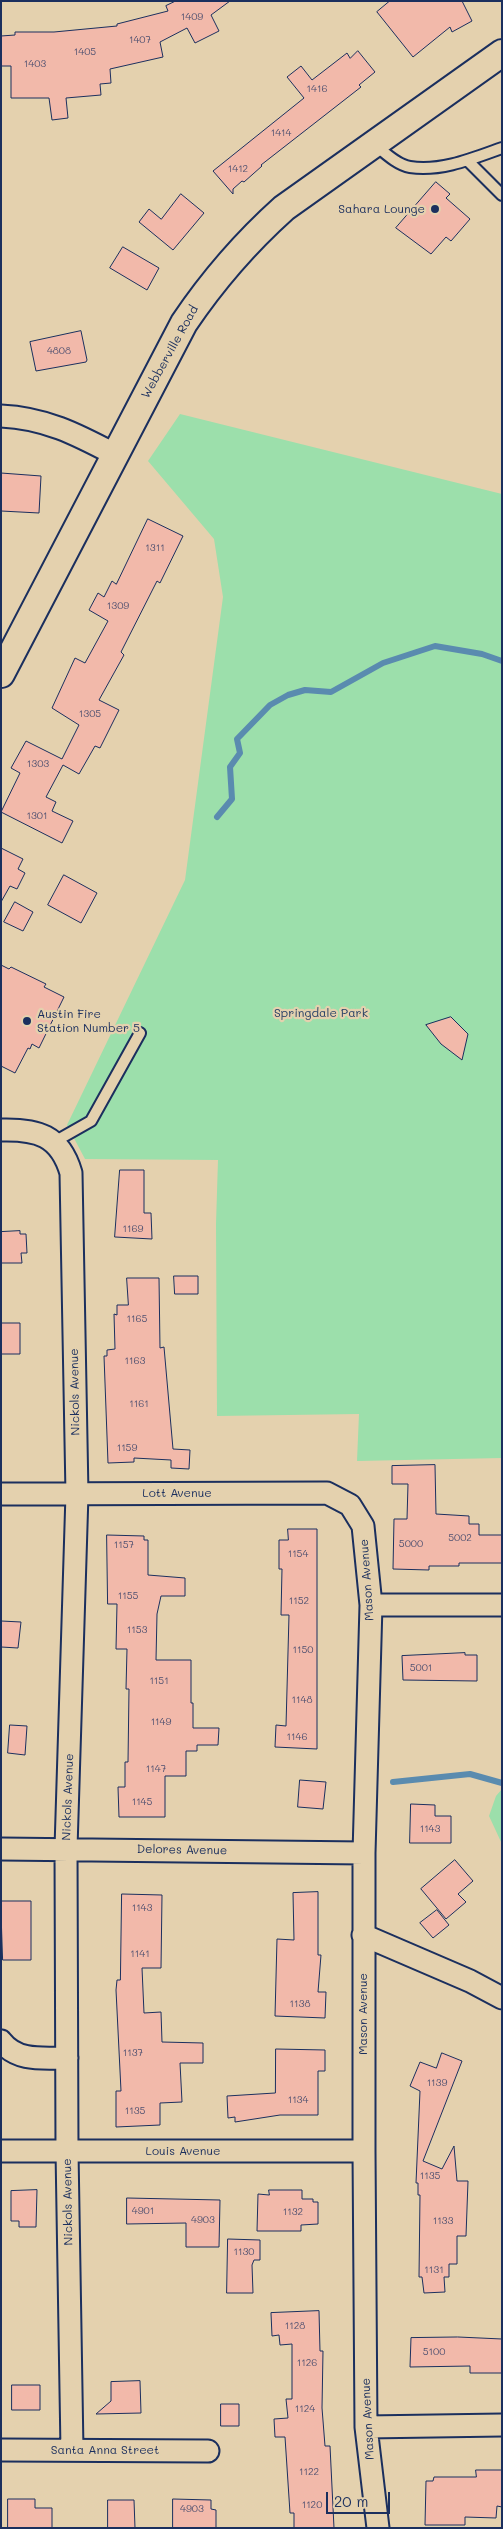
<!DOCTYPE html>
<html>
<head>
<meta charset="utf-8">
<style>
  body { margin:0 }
  #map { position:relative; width:503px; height:2529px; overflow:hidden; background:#e4d1ae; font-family:Mali,sans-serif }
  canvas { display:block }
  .frame { position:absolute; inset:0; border:2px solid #1b2f5e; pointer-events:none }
  .scale { position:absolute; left:326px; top:2492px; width:64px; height:22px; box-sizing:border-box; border:2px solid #1b2f5e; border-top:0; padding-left:6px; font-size:15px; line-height:18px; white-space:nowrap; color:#1b2f5e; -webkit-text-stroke:4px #e4d1ae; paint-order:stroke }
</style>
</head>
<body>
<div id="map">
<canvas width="503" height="2529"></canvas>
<div class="frame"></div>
<div class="scale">20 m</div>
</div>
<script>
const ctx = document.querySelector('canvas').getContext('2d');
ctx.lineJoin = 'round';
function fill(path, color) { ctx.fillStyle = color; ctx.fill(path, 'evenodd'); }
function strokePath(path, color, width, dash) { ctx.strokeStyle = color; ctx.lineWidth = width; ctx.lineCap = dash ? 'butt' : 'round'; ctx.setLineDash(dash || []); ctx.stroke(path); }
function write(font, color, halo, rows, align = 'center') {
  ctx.font = font + ' Mali,sans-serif'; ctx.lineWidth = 4.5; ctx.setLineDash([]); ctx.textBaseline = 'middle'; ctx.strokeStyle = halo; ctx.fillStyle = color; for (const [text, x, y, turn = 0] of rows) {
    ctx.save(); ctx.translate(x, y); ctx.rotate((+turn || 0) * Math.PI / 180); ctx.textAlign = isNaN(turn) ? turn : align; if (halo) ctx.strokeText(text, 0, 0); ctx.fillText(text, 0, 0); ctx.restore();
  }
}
const green = new Path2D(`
  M180,414L502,494V1458L357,1461L359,1414L217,1416L216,1224L218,1160L85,1159L67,1125L185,880L223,597L214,539L148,461Z
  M502,1789V1844L489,1816L496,1796Z`);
const stream = new Path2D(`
  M217,817L232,799L230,767L240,753L237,739L270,705L288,695L305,690L331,692L383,663L435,646L482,654L502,661
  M393,1782L470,1774L502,1783`);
const building = new Path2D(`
  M176,1H230L211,15L219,31L195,43L187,28L160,42L163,57L110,69L111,83L100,84L101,95L66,98L68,118L52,120L49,98H11V66H1V36L15,35V32H54L117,26V24L168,11L166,6Z
  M390,1H462L472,21L452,32L450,27L413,57L377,12Z
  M358,51L375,72L359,85L361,87L261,165L262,166L244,182L242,181L233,189V194L213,171L304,98L287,77L301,66L312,80L347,53L350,58Z
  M436,182L450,194L446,198L470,219L451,241L446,237L431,254L396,228Z
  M181,194L204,213L173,250L139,222L149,209L161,219Z
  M123,247L159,268L147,290L110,268Z
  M81,331L87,360L86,362L36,371L30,342Z
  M1,473L41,476L39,513L1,511Z
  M148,519L183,536L160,583L157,581L121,652L124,655L99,700L119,710L100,748L95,746L79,774L63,765L46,797L56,802L52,811L73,821L62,843L1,812L20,773L11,768L26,741L62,759L79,725L52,708L75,658L85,663L108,621L89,610L98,593L104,597L112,581L116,584Z
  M1,848L23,859L18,869L25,873L17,889L10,886L1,902Z
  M64,875L97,893L81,923L48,905Z
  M15,902L33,912L23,931L4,922Z
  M1,965L9,969L11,967L46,984L44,987L64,997L39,1048L32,1044L30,1049L28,1048L15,1073L1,1066Z
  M451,1017L468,1034L462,1060L441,1044L426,1025Z
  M120,1170H144V1213H151L152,1239L115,1237Z
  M20,1231V1234H26L27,1253H21L22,1263H1V1232Z
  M174,1276H198V1294H175Z
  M127,1278H159L160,1348L164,1347L173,1449L190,1450L189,1469L171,1468V1460L134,1458V1462L108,1463L104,1356H107V1350L115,1349L114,1314L117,1315V1305H128Z
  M1,1323H20V1354H1Z
  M435,1465L436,1514L469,1516V1524H479V1535H502V1563H459V1566H429V1570L393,1569L394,1519H407L408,1484H392V1466Z
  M288,1529H317V1749L275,1747L276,1725L286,1726L289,1615H281L282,1569H279V1540H288Z
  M107,1535L144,1536V1540H148V1575L185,1578V1596H161L157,1614L156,1660H191V1703H193V1728H219L218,1745H197V1751H186V1776H165V1817H119L118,1787H125V1762H128L129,1689H126L127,1649H116L117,1604H108Z
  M1,1621L21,1622L18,1648L1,1647Z
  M465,1653V1655H477V1681L403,1680L402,1656Z
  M10,1725L27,1726L25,1755L8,1753Z
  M300,1780L326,1782L323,1809L298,1807Z
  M411,1804L435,1805V1816H451V1843H410Z
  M455,1860L473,1881L458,1894L466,1902L446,1919L421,1889Z
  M318,1892V1955H321L318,1992H326L325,2018L275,2016L277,1939L294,1940L293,1893Z
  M122,1894L162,1895L161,1968H142L144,2013L161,2012L162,2042L203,2043V2063H180L182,2102L160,2103V2125L116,2127V2091H121L116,1990L117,1980H120Z
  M1,1901H31V1960H3Z
  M437,1910L449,1925L433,1938L420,1923Z
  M276,2049L325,2050V2071H318V2115H280L235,2122V2117L228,2118L227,2096L275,2093Z
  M442,2053L462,2061L423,2161L442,2169L454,2146L457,2181H468L466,2236H457V2264H449V2277H444L445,2292L424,2293L422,2277H419L420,2195H418V2183H416L420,2091L410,2086L420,2062L436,2068Z
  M37,2190L36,2227H19V2221H11V2191Z
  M269,2190H302V2199H313V2202H318V2224L301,2225V2231H257L258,2194L269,2195Z
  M127,2198L220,2200L219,2247H186V2223L127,2224Z
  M228,2239L260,2240V2260H254L252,2265L253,2293H227Z
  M319,2311L320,2351H323L322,2408L325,2446H330L334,2528H294V2513H290L285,2437H275L274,2419L288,2418L286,2399H292V2344L280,2345L279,2335L272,2336L271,2313Z
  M458,2337L502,2339V2373H470V2366L410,2367L411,2338Z
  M140,2381L141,2413L96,2414L111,2401V2382Z
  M12,2385H40V2410H12Z
  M221,2404H239V2426H221Z
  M476,2470H502V2507L497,2506L496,2518L465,2517V2525H425L426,2481H433L434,2477H476Z
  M8,2499H35V2508H52V2528H8Z
  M173,2499L211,2500V2509L216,2510V2528H173Z
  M108,2500H134L135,2528H108Z`);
const service = new Path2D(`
  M374,144C384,152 397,165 410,167C441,172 474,158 502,148
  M468,161L502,195
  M54,1142L91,1121L140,1033`);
const minor = new Path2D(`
  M1,416C45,418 76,434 114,454
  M1,1130C37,1129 60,1135 71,1173L77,1494L66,1848L67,2151L72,2450
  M1,1494L327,1493L350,1505L363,1526L371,1605L364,1853V2151L366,2427L378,2528
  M371,1605H502
  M1,1849L364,1853
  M363,1935L470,1981L502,1998
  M1,2041C17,2062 43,2058 67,2058
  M1,2151H364
  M366,2427L502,2425
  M1,2450L208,2451`);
const tertiary = new Path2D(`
  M1,674L184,323C213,280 245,243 284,208L502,53`);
const markers = [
  [435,209,5,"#1b2f5e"],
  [27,1021,5,"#1b2f5e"]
];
const numberNames = [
  ["1409",192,17],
  ["1407",140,40],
  ["1405",85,52],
  ["1403",35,64],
  ["1416",317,89],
  ["1414",281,133],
  ["1412",238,169],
  ["4808",59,351],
  ["1311",155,548],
  ["1309",118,606],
  ["1305",90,714],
  ["1303",38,764],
  ["1301",37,816],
  ["1169",133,1229],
  ["1165",137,1319],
  ["1163",135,1361],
  ["1161",139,1404],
  ["1159",127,1448],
  ["5002",460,1538],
  ["5000",411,1544],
  ["1157",124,1545],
  ["1154",298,1554],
  ["1155",128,1596],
  ["1152",299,1601],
  ["1153",137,1630],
  ["1150",303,1650],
  ["5001",421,1668],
  ["1151",159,1681],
  ["1148",302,1700],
  ["1149",161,1722],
  ["1146",297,1737],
  ["1147",156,1769],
  ["1145",142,1802],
  ["1143",430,1829],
  ["1143",142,1908],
  ["1141",140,1954],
  ["1138",300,2004],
  ["1137",133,2053],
  ["1139",437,2083],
  ["1134",298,2100],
  ["1135",135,2111],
  ["1135",430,2176],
  ["4901",143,2211],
  ["1132",293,2212],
  ["4903",203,2220],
  ["1133",443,2221],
  ["1130",244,2252],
  ["1131",434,2270],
  ["1128",295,2326],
  ["5100",434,2352],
  ["1126",307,2363],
  ["1124",305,2409],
  ["1122",309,2472],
  ["1120",312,2505],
  ["4903",192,2509]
];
const poiNames = [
  ["Sahara Lounge",425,209],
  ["Austin Fire",37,1014,"left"],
  ["Station Number 5",37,1028,"left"]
];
const streetNames = [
  ["Webberville Road",170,352,-61],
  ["Nickols Avenue",75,1392,-91],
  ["Lott Avenue",177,1493],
  ["Mason Avenue",367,1580,-94],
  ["Nickols Avenue",68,1797,-88],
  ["Delores Avenue",182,1850,1],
  ["Mason Avenue",363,2014,-90],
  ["Louis Avenue",183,2151],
  ["Nickols Avenue",68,2202,-91],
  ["Mason Avenue",368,2419,-93],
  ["Santa Anna Street",105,2450]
];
const parkNames = [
  ["Springdale Park",321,1013]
];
fill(green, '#9cdfab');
strokePath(stream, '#5a8baf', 6);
fill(building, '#f2b9aa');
strokePath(building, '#1b2f5e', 1);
strokePath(service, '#1b2f5e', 14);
strokePath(minor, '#1b2f5e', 25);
strokePath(tertiary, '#1b2f5e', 30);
strokePath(service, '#e4d1ae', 10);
strokePath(minor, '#e4d1ae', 21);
strokePath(tertiary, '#e4d1ae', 26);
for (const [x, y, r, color] of markers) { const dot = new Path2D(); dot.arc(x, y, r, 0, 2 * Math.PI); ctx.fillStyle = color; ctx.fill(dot); strokePath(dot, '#e4d1ae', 2); }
write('10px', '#515271', null, numberNames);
write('12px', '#1b2f5e', '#e4d1ae', poiNames, 'right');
write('12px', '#1b2f5e', '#e4d1ae', streetNames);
write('12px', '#284166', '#e4d1ae', parkNames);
</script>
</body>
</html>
